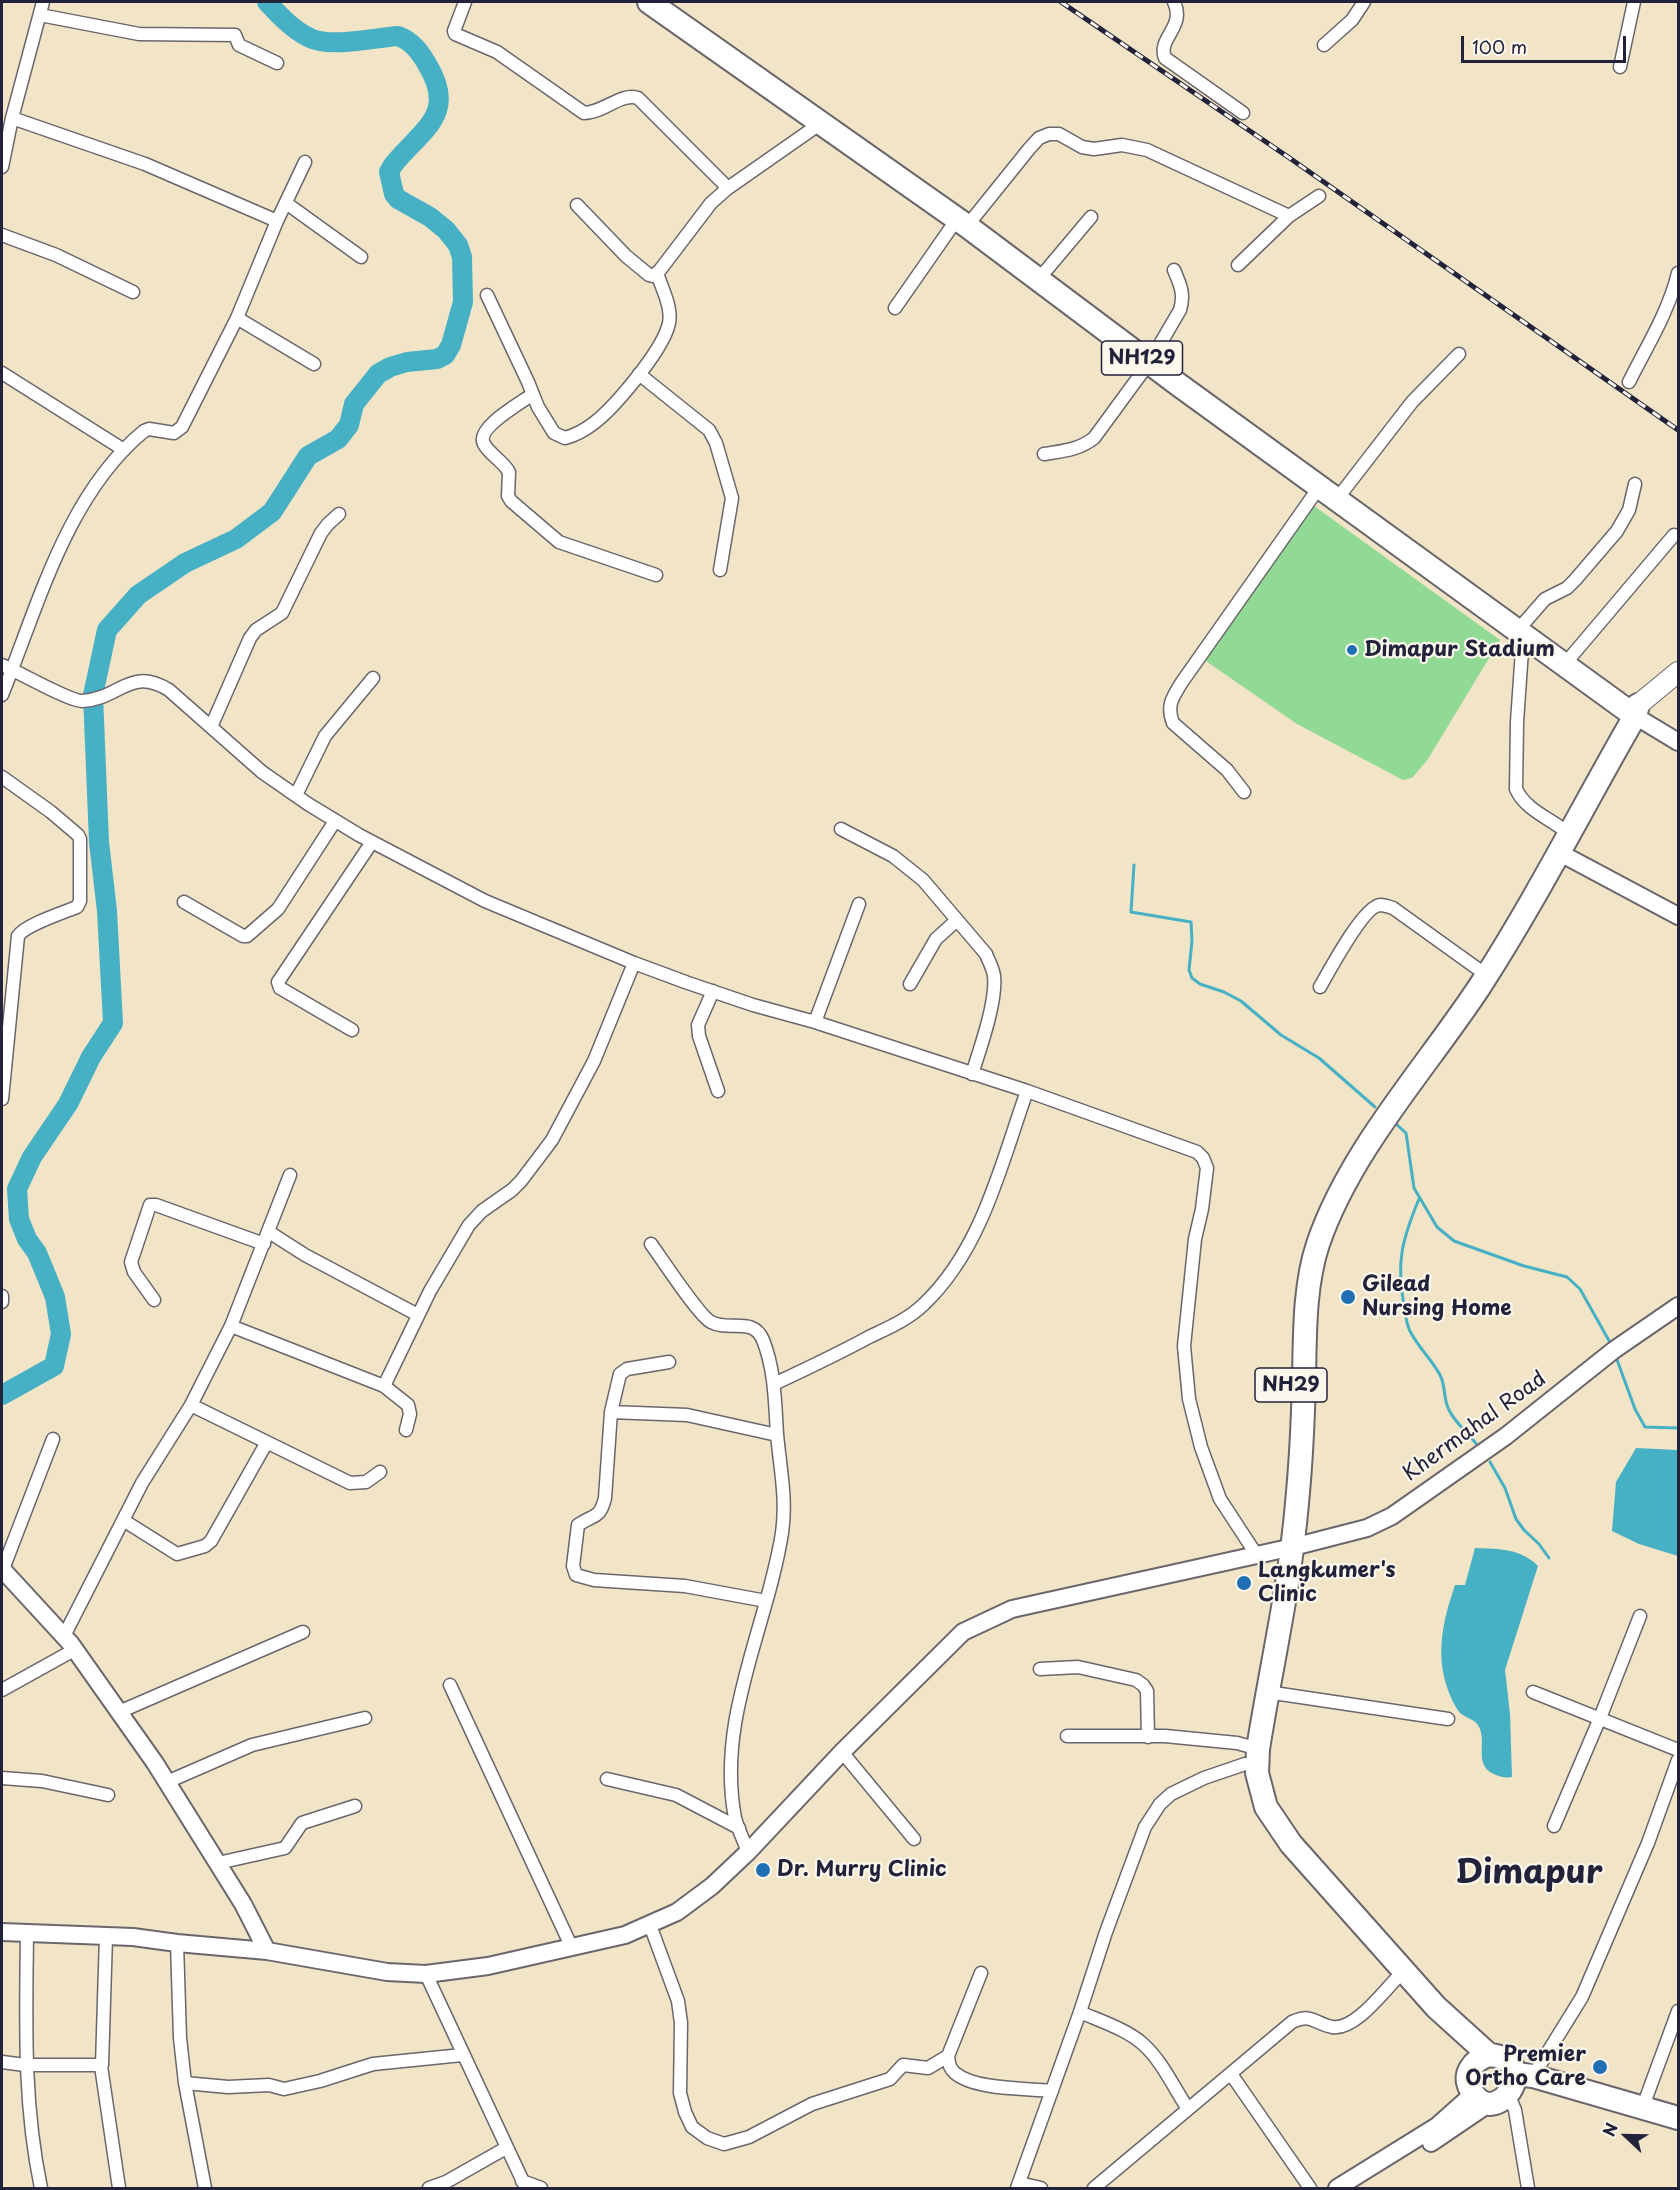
<!DOCTYPE html>
<html>
<head>
<meta charset="utf-8">
<style>
  body { margin:0 }
  #map { position:relative; width:1680px; height:2190px; overflow:hidden; background:#f1e4c7; font-family:"Playpen Sans",sans-serif }
  canvas { display:block }
  .frame { position:absolute; inset:0; border:3px solid #22223b; pointer-events:none }
  .north { position:absolute; left:1596px; top:2106px; width:60px; height:60px; -webkit-text-stroke:4px #fbf7ec; paint-order:stroke; rotate:292deg; font-size:16px; font-weight:700; line-height:24px; text-align:center; color:#22223b }
  .north::after { content:''; display:block; margin:auto; width:21px; height:27px; background:#22223b; clip-path:polygon(50% 0,100% 100%,50% 72%,0 100%) }
  .scale { position:absolute; left:1461px; top:36px; width:165px; height:27px; box-sizing:border-box; border:3px solid #22223b; border-top:0; padding-left:8px; font-size:18px; line-height:21px; white-space:nowrap; color:#22223b; -webkit-text-stroke:4px #fbf7ec; paint-order:stroke }
</style>
</head>
<body>
<div id="map">
<canvas width="1680" height="2190"></canvas>
<div class="frame"></div>
<div class="north">N</div>
<div class="scale">100 m</div>
</div>
<script>
const ctx = document.querySelector('canvas').getContext('2d');
ctx.lineJoin = 'round';
function fill(path, color) { ctx.fillStyle = color; ctx.fill(path, 'evenodd'); }
function strokePath(path, color, width, dash) { ctx.strokeStyle = color; ctx.lineWidth = width; ctx.lineCap = dash ? 'butt' : 'round'; ctx.setLineDash(dash || []); ctx.stroke(path); }
function write(font, color, halo, rows, align = 'center') {
  ctx.font = font + ' "Playpen Sans",sans-serif'; ctx.lineWidth = 4.5; ctx.setLineDash([]); ctx.textBaseline = 'middle'; ctx.strokeStyle = halo; ctx.fillStyle = color; for (const [text, x, y, turn = 0] of rows) {
    ctx.save(); ctx.translate(x, y); ctx.rotate((+turn || 0) * Math.PI / 180); ctx.textAlign = isNaN(turn) ? turn : align; if (halo) ctx.strokeText(text, 0, 0); ctx.fillText(text, 0, 0); ctx.restore();
  }
}
const green = new Path2D(`
  M1310,503L1500,640L1428,759L1412,778L1403,780L1297,724L1203,659Z`);
const water = new Path2D(`
  M1636,1448L1678,1450V1556L1639,1544L1612,1531L1616,1482Z
  M1475,1548C1499,1549 1520,1548 1538,1566L1505,1670L1510,1714L1512,1777C1505,1778 1500,1777 1494,1774C1474,1765 1486,1745 1480,1729C1476,1717 1464,1720 1457,1709C1433,1667 1440,1629 1455,1585H1465Z`);
const stream = new Path2D(`
  M1134,865L1131,912L1191,922L1192,941L1189,970L1192,978L1200,984L1224,992L1241,1001L1281,1035L1319,1058L1375,1107
  M1396,1124L1406,1133L1414,1188L1437,1227L1454,1241L1524,1266L1567,1277L1580,1289L1612,1346
  M1419,1199C1402,1240 1396,1262 1404,1306C1406,1315 1406,1325 1411,1333C1419,1348 1432,1360 1440,1375C1446,1386 1443,1399 1449,1410C1456,1424 1469,1434 1478,1446
  M1616,1357L1635,1409L1645,1427L1678,1428
  M1490,1462L1505,1488L1516,1519L1524,1530L1539,1544L1549,1558`);
const river = new Path2D(`
  M2,1395L54,1366L61,1334L55,1297L37,1253L27,1239L19,1219L17,1189L32,1157L68,1104L91,1057L113,1023L107,911L99,842L93,695L107,630L138,595L185,563L236,539L272,512L308,456L338,439L349,425L354,404L378,374L390,367L407,362L437,359L445,355L451,345L463,302L462,257L458,245L446,230L430,217L398,199L394,194L389,172L393,165C422,129 458,115 427,64C420,52 412,41 398,36C374,38 331,48 310,38C293,30 279,15 267,2`);
const street = new Path2D(`
  M465,2L454,31L455,34L497,52L584,113C603,113 622,92 638,98L728,188
  M1174,2C1186,27 1157,38 1165,58L1243,113
  M40,15L139,34L235,35L239,45L277,63
  M1324,45L1352,20L1364,2
  M1620,67L1634,2
  M12,118L145,164L277,221
  M2,167L12,118L43,2
  M286,203L361,257
  M577,205L626,256L649,275L653,276L660,270L711,203L728,188L821,123
  M967,226L1029,149L1039,138L1049,134H1059L1082,147L1094,149L1122,145L1147,150L1289,216
  M2,235L56,255L133,292
  M1238,265L1289,216L1319,196
  M1038,280L1091,217
  M487,295L528,382L538,407L554,433L565,438C576,435 585,430 594,423C615,407 660,353 668,327C674,310 662,289 657,273
  M895,308L957,219
  M237,318L314,364
  M2,373L124,450
  M639,374L709,430L716,443L732,498L720,570
  M1629,382C1647,346 1669,311 1678,273
  M533,394C521,403 475,428 484,444C490,455 503,461 509,472L508,496L511,501L559,542L656,575
  M1044,454C1062,451 1079,450 1094,438L1149,363L1180,310C1185,294 1180,284 1174,270
  M1337,499L1412,402L1459,354
  M1517,631L1545,599L1567,588L1575,580L1617,531L1629,510L1635,484
  M1523,636L1517,722L1516,789C1524,807 1544,816 1560,827
  M2,665C19,672 69,701 82,701C120,699 130,666 169,690L262,772L308,804L359,835L485,901L634,963L688,983L753,1005L815,1022L1027,1091L1197,1152L1203,1158L1207,1168L1202,1209L1195,1239L1184,1346L1189,1399L1201,1447L1220,1499L1256,1554
  M1564,665L1674,535
  M2,695C38,606 67,494 144,431L149,429L174,433L182,427L237,318L277,221L305,162
  M211,727L250,638L256,630L282,613L321,533L328,524L339,514
  M2,777L51,812L78,835L80,839V901L77,907C62,913 25,925 18,936L2,1099
  M1244,792L1227,770L1173,723C1166,705 1173,697 1182,682L1320,486
  M296,795L325,736L373,678
  M841,829L893,856L923,880L986,954C989,962 993,968 994,976C997,1001 980,1049 972,1074
  M184,902L243,936H247L278,909L335,821
  M910,984L936,939L957,920
  M1320,987C1329,971 1364,906 1380,905C1383,905 1390,907 1393,908L1478,969
  M713,991L698,1025L699,1036L718,1091
  M815,1022L859,904
  M352,1030L280,988L278,982L372,842
  M269,1232L305,1255L418,1315
  M651,1244C662,1259 699,1316 711,1322C729,1332 753,1316 763,1340C775,1370 775,1403 777,1434C780,1468 787,1499 782,1533C767,1628 716,1719 735,1818C738,1829 744,1841 748,1852
  M2,1296V1302
  M154,1300L134,1272L131,1262L150,1205H156L264,1244
  M231,1326L384,1386L408,1405L410,1414L406,1430
  M669,1362L627,1369L620,1374L611,1412L605,1498C600,1519 594,1514 578,1525L573,1566L576,1575L594,1580L685,1586L766,1601
  M774,1384C806,1369 838,1354 869,1337C888,1328 909,1319 924,1304C982,1249 1001,1164 1027,1091
  M384,1386L430,1291L469,1225L482,1211L512,1190L521,1181L552,1140L594,1061L634,963
  M191,1405L231,1326L290,1175
  M611,1412L687,1415L777,1435
  M123,1520L177,1554L205,1546L211,1541L267,1442
  M3,1569L53,1439
  M64,1636L142,1483L191,1405L350,1483L366,1482L380,1472
  M1040,1669L1078,1667L1136,1680L1143,1685L1147,1691L1148,1737
  M450,1685L572,1948
  M2,1690L74,1650
  M1267,1692L1448,1719
  M1533,1692L1678,1750
  M119,1712L303,1632
  M1067,1736H1165L1237,1743L1248,1746
  M842,1752L914,1839
  M2,1778L42,1781L108,1795
  M607,1779L676,1795L739,1828
  M167,1782L252,1745L365,1718
  M1554,1826L1600,1718L1640,1616
  M218,1863L285,1848L302,1823L355,1806
  M650,1925L678,2001L681,2023L680,2093L685,2112L692,2127L707,2138L724,2144L749,2137L812,2104L890,2079L903,2065L928,2068L948,2056
  M27,1934C26,2021 23,2102 41,2188
  M177,1943L180,2038L185,2083L205,2188
  M981,1973L948,2056C949,2063 949,2068 955,2073C975,2090 1026,2088 1052,2091
  M426,1974L526,2188
  M1080,2012C1100,2021 1126,2029 1143,2044C1162,2061 1174,2088 1188,2109
  M2,2062L25,2065H102L106,1936
  M101,2066L119,2188
  M1231,2074L1310,2188
  M1533,2076L1582,1997L1648,1843L1678,1760
  M185,2083L228,2087L269,2085L284,2089L320,2081L373,2064L462,2055
  M1509,2096L1515,2110L1528,2188
  M1642,2109L1678,2011
  M522,2181L541,2188
  M1019,2183L1041,2188
  M429,2188L446,2182L506,2148
  M1017,2188L1080,2012L1106,1932L1145,1827L1160,1804L1171,1794L1204,1778L1245,1764
  M1094,2188L1292,2022C1313,2013 1313,2023 1332,2027C1354,2031 1382,1993 1397,1978`);
const secondary = new Path2D(`
  M1635,716L1678,742
  M1560,853L1678,916
  M2,1569L71,1644L155,1763L243,1904L267,1951
  M2,1932L133,1937L177,1943L267,1951L387,1972L426,1974L488,1966L625,1935L677,1912L712,1886L748,1852L842,1752L963,1632L1012,1609L1293,1547L1367,1528L1392,1516L1506,1436L1614,1350L1678,1306
  M1431,2143L1490,2103
  M1337,2188L1437,2126L1473,2094`);
const primary = new Path2D(`
  M1638,705L1678,672`);
const highway = new Path2D(`
  M649,2L967,226L1179,385L1635,716
  M1489,2055C1473,2060 1462,2074 1471,2090C1493,2134 1547,2060 1489,2055L1436,2007L1291,1844L1266,1807L1257,1773L1258,1749C1271,1667 1290,1586 1297,1503C1301,1462 1303,1420 1304,1379C1305,1335 1304,1286 1318,1244C1350,1150 1426,1068 1480,986C1537,898 1583,806 1635,716L1638,705
  M1515,2074L1533,2076L1678,2118`);
const rail = new Path2D(`
  M1061,2L1291,159L1678,430`);
const markers = [
  [1352,650,6,"#1f6fb2"],
  [1348,1297,8,"#1f6fb2"],
  [1244,1583,8,"#1f6fb2"],
  [763,1870,8,"#1f6fb2"],
  [1600,2067,8,"#1f6fb2"]
];
const shields = [
  [1142,358,81],
  [1291,1385,72]
];
const shieldNames = [
  ["NH129",1142,358],
  ["NH29",1291,1385]
];
const poiNames = [
  ["Dimapur Stadium",1364,650],
  ["Gilead",1362,1285],
  ["Nursing Home",1362,1309],
  ["Langkumer's",1258,1571],
  ["Clinic",1258,1595],
  ["Dr. Murry Clinic",777,1870],
  ["Premier",1586,2055,"right"],
  ["Ortho Care",1586,2079,"right"]
];
const streetNames = [
  ["Khermahal Road",1475,1427,-36]
];
const townNames = [
  ["Dimapur",1529,1874]
];
fill(green, '#90da95');
fill(water, '#46b1c4');
strokePath(stream, '#46b1c4', 3);
strokePath(river, '#46b1c4', 20);
strokePath(street, '#6a666c', 15);
strokePath(secondary, '#6a666c', 20);
strokePath(primary, '#6a666c', 22);
strokePath(highway, '#6a666c', 26);
strokePath(street, '#fff', 12);
strokePath(secondary, '#fff', 16);
strokePath(primary, '#fff', 20);
strokePath(highway, '#fff', 22);
strokePath(rail, '#22223b', 5);
strokePath(rail, '#fbf7ec', 3, [9]);
for (const [x, y, r, color] of markers) { const dot = new Path2D(); dot.arc(x, y, r, 0, 2 * Math.PI); ctx.fillStyle = color; ctx.fill(dot); strokePath(dot, '#fbf7ec', 2); }
for (const [x, y, w] of shields) { const box = new Path2D(); box.roundRect(x - w / 2, y - 17, w, 34, 4.5); ctx.fillStyle = '#fbf7ec'; ctx.fill(box); strokePath(box, '#22223b', 1.5); }
write('bold 20px', '#22223b', null, shieldNames);
write('bold 21px', '#22223b', '#fbf7ec', poiNames, 'left');
write('21px', '#22223b', '#fbf7ec', streetNames);
write('bold 33px', '#22223b', '#fbf7ec', townNames);
</script>
</body>
</html>
